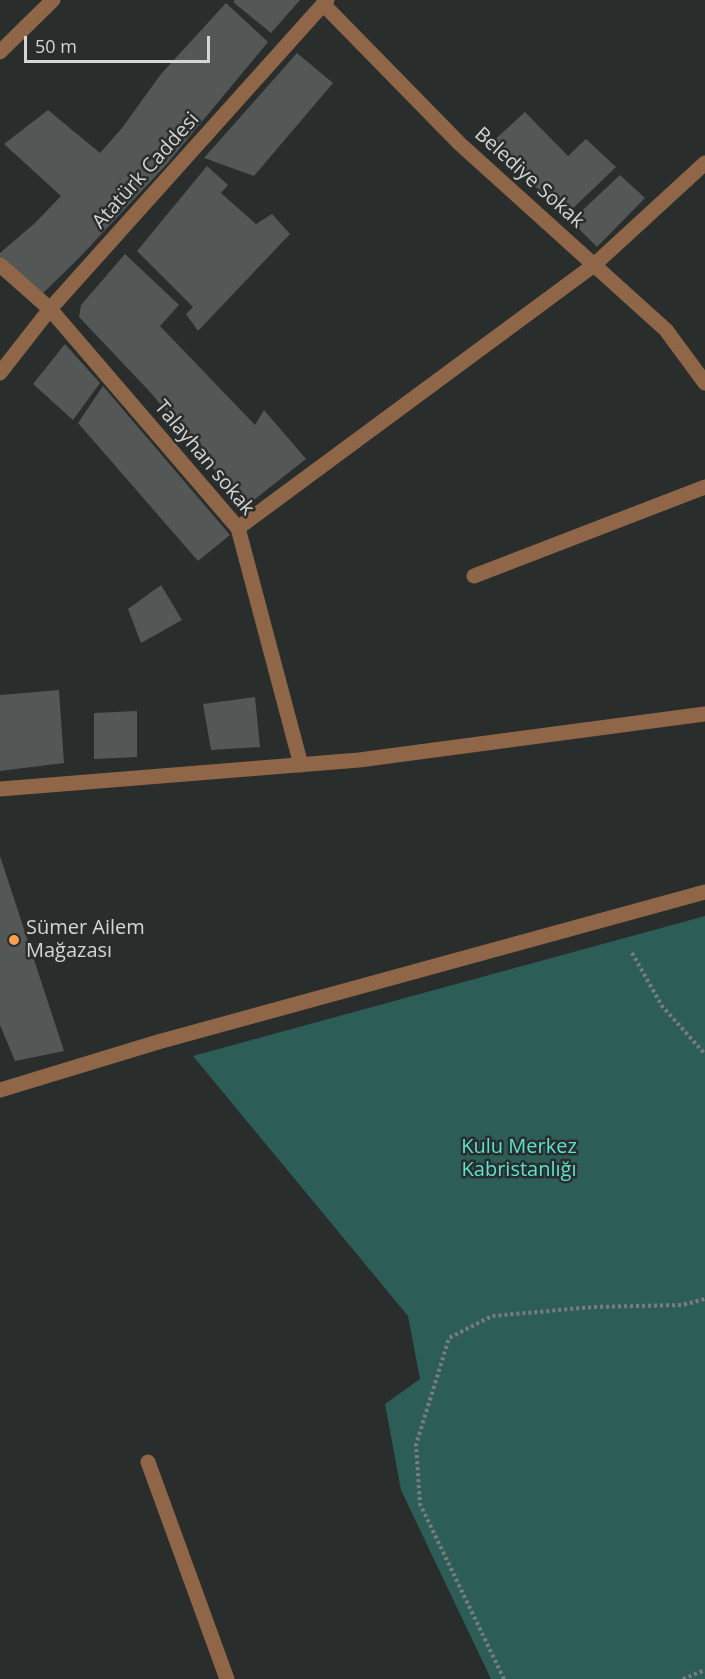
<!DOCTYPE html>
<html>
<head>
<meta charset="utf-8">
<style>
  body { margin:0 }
  #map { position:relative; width:705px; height:1679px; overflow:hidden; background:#292d2c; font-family:"Open Sans",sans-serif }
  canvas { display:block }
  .scale { position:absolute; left:24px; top:36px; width:186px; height:27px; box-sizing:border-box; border:3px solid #d4d6d5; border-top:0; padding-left:8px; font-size:18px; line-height:21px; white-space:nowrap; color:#d4d6d5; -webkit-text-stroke:4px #292d2c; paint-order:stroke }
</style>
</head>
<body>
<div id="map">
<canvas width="705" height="1679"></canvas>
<div class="scale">50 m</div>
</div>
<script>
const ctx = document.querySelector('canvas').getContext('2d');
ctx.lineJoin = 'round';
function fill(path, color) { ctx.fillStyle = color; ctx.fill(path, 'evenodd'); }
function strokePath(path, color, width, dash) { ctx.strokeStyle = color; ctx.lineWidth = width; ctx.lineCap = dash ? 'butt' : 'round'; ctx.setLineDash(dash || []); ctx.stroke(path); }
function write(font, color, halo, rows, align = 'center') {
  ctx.font = font + ' "Open Sans",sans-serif'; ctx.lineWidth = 5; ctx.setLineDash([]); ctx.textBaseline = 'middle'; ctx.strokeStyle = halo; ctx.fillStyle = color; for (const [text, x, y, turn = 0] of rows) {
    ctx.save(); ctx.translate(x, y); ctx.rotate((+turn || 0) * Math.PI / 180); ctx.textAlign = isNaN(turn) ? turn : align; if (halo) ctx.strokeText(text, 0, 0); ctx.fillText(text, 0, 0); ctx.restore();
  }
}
const green = new Path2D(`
  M705,916V1679H491L401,1490L385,1404L420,1379L408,1316L193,1056Z`);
const building = new Path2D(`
  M235,0H300L271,33L233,2Z
  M226,3L268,42L166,165L79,258L38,298L0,265V253L35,223L61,196L4,144L48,110L100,153L122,128L161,74Z
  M297,53L333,83L254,176L204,158Z
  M525,112L568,156L586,139L616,167L565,216L491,143Z
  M207,166L228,185L221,193L256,224L272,214L290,234L198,331L186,314L193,307L137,251Z
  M620,175L645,198L597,247L571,221Z
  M125,254L179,305L160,326L255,425L264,410L306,459L245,507L151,393L79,317L81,305Z
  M65,344L100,383L73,420L33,384Z
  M103,386L230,535L198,561L78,423Z
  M161,585L182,620L141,643L128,609Z
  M59,690L64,763L0,771V695Z
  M255,697L260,747L211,750L203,704Z
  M137,711V757L94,759V713Z
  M0,856L64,1051L15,1061L0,1025Z`);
const path = new Path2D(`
  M632,953L662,1006L705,1054
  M504,1679L420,1504L416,1445L449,1338L492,1316L593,1307L682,1305L705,1299
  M683,1679L705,1670`);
const minor = new Path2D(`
  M323,4L460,144L666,330L705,383
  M0,52L53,0
  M0,265L50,309L238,528L301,765
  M0,373L50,309L327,0
  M238,528L594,265L705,163
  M474,576L705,487
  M0,789L359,760L705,714
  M0,1090L158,1042L705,892
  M148,1462L227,1679`);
const markers = [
  [14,940,6,"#fb9e50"]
];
const streetNames = [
  ["Atatürk Caddesi",146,171,-48],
  ["Belediye Sokak",529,178,42],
  ["Talayhan sokak",204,458,50]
];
const poiNames = [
  ["Sümer Ailem",26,928],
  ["Mağazası",26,951]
];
const parkNames = [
  ["Kulu Merkez",519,1147],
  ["Kabristanlığı",519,1170]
];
fill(green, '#2c5e57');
fill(building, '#535756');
strokePath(path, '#7a7d7c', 4, [3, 3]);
strokePath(minor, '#8f6748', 15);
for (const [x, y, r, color] of markers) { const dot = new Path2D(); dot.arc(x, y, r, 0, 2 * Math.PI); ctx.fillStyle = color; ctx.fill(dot); strokePath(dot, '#292d2c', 2); }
write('20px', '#d4d6d5', '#292d2c', streetNames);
write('20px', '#d4d6d5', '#292d2c', poiNames, 'left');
write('20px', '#5ae4d0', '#292d2c', parkNames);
</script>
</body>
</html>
